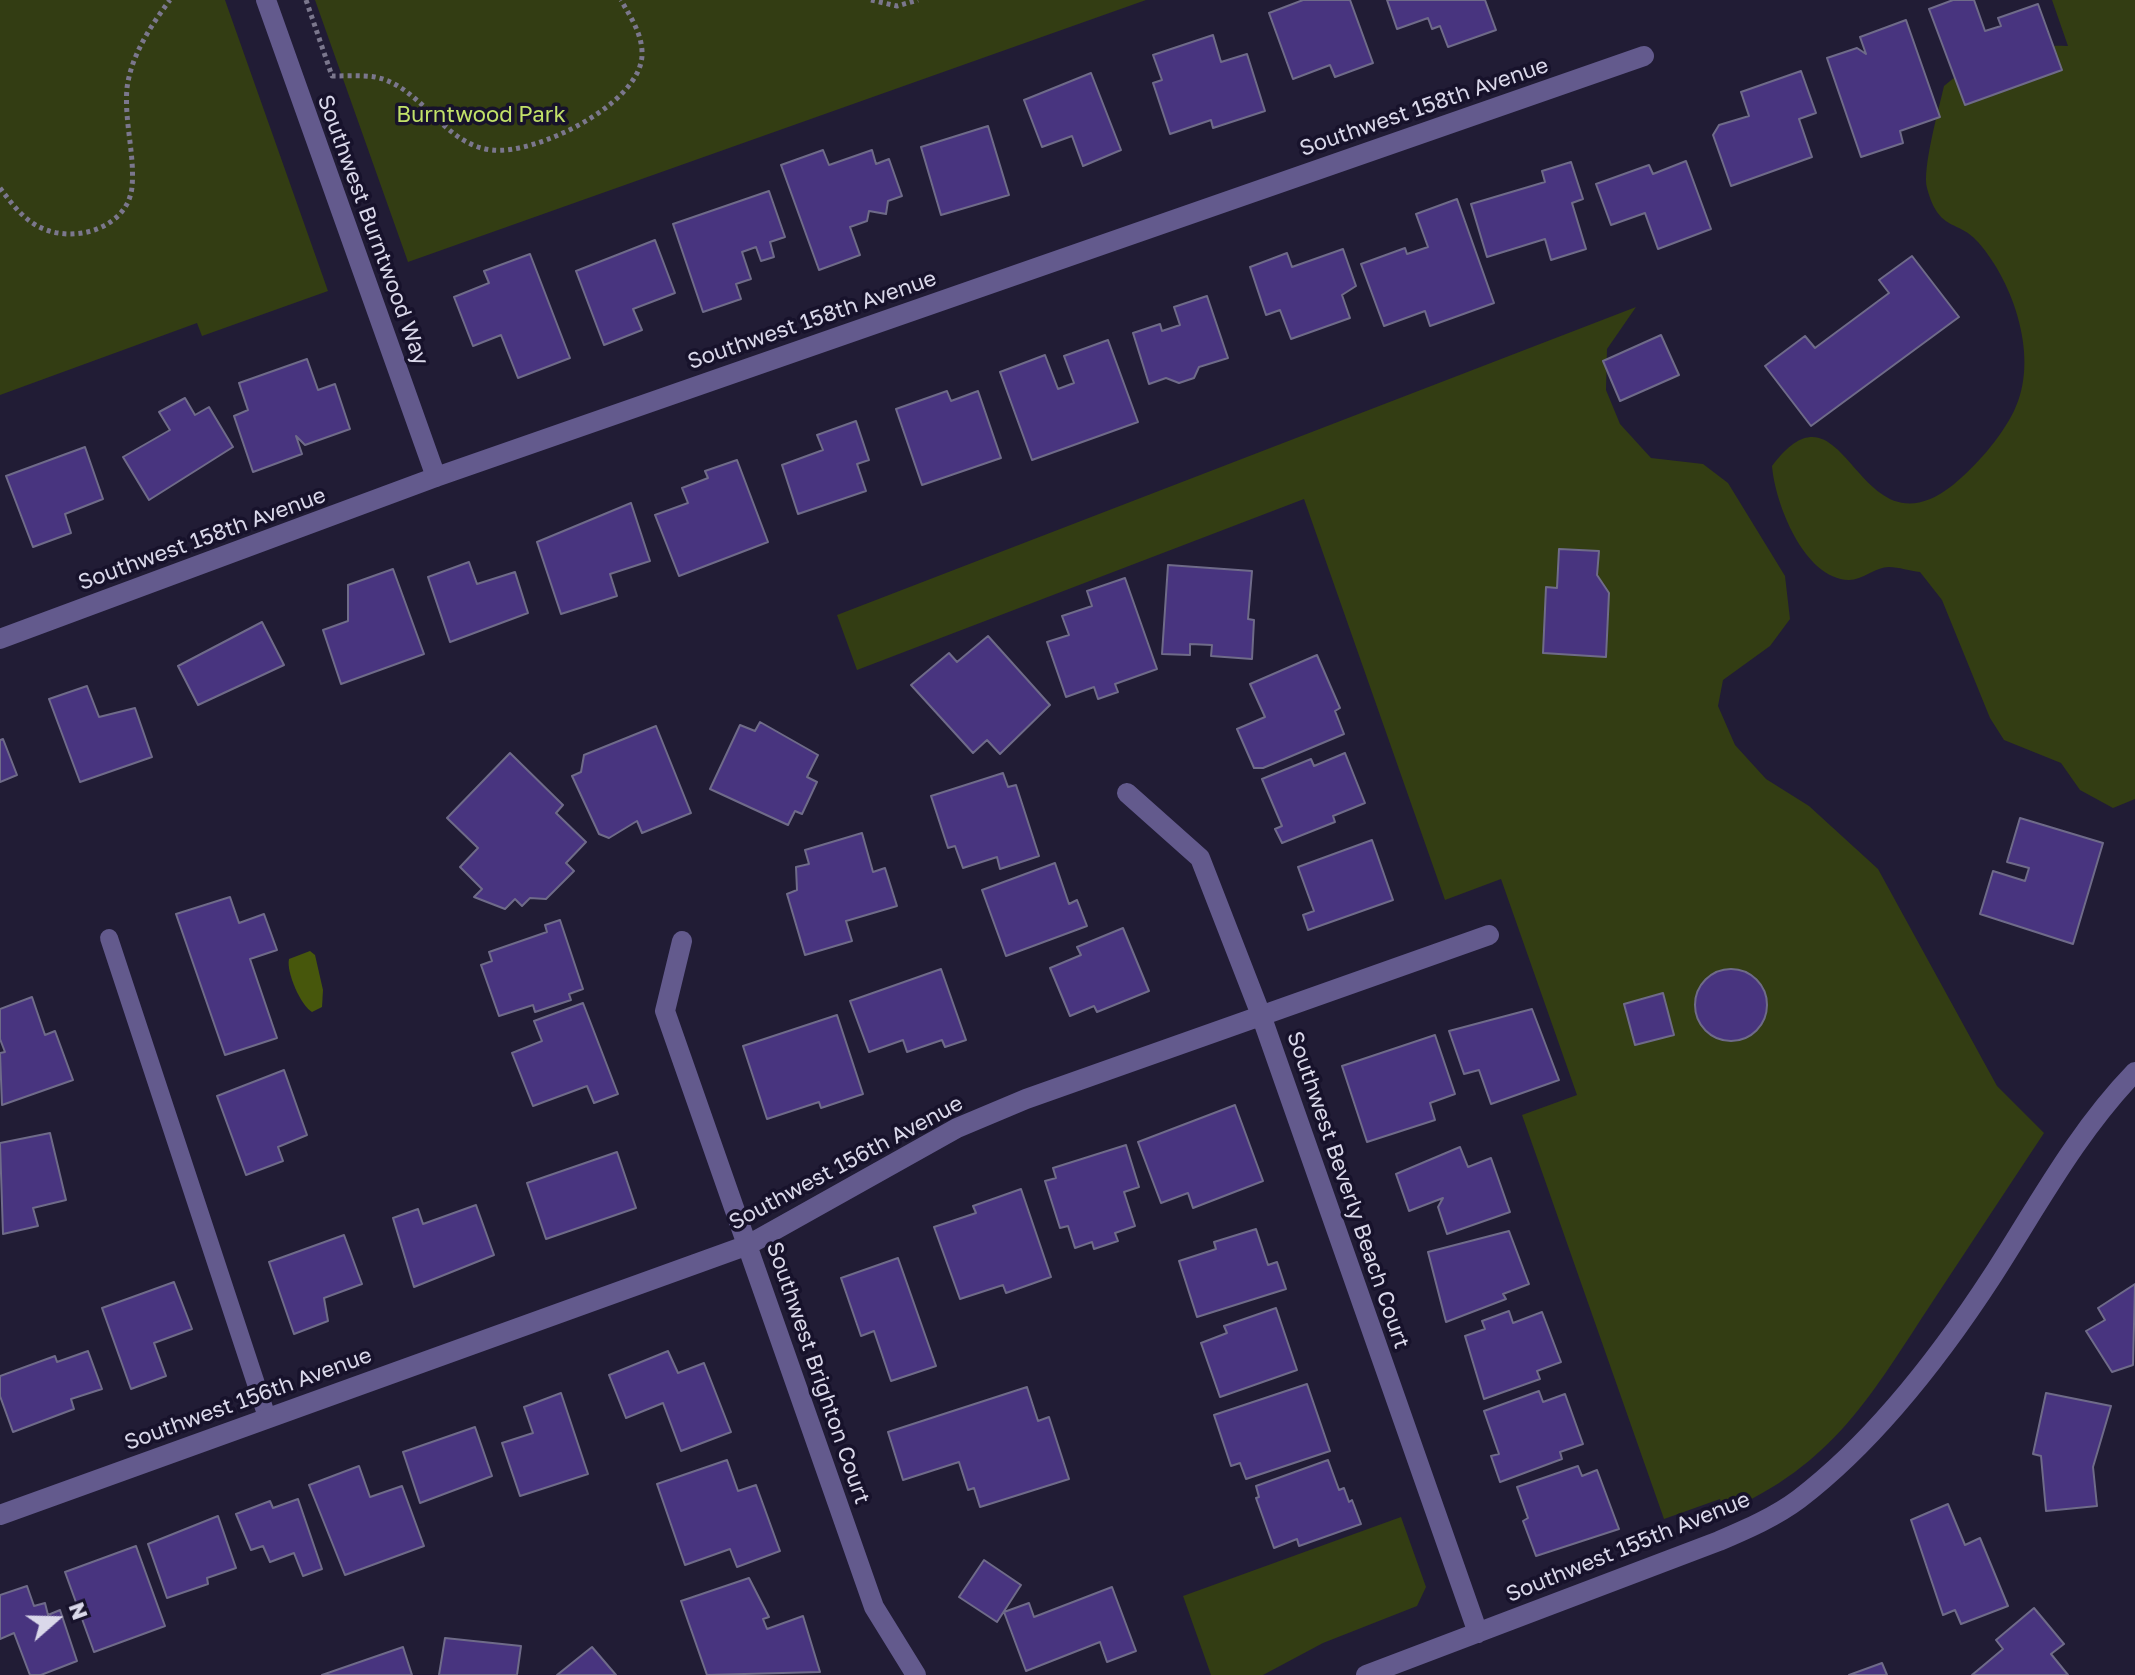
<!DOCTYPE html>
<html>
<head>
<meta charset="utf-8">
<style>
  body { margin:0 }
  #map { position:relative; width:2135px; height:1675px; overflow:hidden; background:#211c35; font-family:"Golos Text",sans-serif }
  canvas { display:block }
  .north { position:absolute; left:16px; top:1579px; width:80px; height:80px; -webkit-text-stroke:6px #17122b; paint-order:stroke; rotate:70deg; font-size:22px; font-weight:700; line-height:32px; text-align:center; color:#dad8ea }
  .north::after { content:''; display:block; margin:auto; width:28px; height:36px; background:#dad8ea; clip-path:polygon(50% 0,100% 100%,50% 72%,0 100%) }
</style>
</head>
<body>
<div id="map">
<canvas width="2135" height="1675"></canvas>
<div class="north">N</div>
</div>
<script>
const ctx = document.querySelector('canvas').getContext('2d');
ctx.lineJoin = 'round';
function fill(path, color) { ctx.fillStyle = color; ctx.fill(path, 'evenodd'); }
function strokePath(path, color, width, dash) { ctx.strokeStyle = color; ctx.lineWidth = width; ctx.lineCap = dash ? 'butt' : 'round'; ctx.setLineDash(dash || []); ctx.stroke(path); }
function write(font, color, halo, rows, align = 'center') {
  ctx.font = font + ' "Golos Text",sans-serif'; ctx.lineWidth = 7; ctx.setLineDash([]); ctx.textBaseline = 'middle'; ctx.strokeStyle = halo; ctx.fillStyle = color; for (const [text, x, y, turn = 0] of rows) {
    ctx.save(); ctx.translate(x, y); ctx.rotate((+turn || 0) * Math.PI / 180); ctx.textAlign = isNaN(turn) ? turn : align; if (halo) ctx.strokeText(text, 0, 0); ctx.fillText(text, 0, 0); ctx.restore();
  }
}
const green = new Path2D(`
  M0,0H225L328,291L202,336L197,323L0,395Z
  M315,0H1146L408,262Z
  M2052,0H2135V799L2113,808L2080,790L2061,763L2004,740L1990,718L1942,600L1920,572C1910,571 1899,567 1889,567C1876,567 1862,580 1849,580C1804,579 1775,503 1772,466C1847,366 1855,562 1953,485C1976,466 2000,439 2014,411C2040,359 2014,283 1978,242C1958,219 1939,233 1927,188C1922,169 1939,108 1944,86C1992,46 2006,44 2068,46Z
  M1636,307L1607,349L1606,390L1620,424L1651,458L1703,464L1728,483L1785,576L1790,619L1770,646L1723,680L1718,706L1735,745L1766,779L1809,806L1878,869L1997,1086L2044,1133C2007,1189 1970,1245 1933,1301C1871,1395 1834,1465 1724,1512L1720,1499L1664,1519L1522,1115L1577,1095L1501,879L1445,900L1304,499L857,670L837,615Z
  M1401,1517L1426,1587L1417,1606L1323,1643L1263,1675H1211L1183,1596Z`);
const water = new Path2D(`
  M310,951L315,955L323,990L322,1007L312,1012C301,1006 286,972 289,959Z`);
const building = new Path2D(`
  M1303,0H1350L1373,63L1335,77L1330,65L1293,79L1269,13Z
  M1387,0H1485L1496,30L1448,47L1440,26L1432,29L1428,18L1397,29Z
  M1953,0H1974L1985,31L2001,26L1998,18L2038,4L2062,70L1965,105L1929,9Z
  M1906,20L1940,117L1900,131L1903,143L1861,157L1827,58L1857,48L1866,54L1860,37Z
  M1213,35L1221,62L1247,54L1265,111L1213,128L1211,120L1170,134L1153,83L1162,80L1153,55Z
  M1801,71L1816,113L1799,119L1812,157L1731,186L1713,135L1719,125L1749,116L1741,92Z
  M1091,73L1121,150L1083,166L1072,136L1042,147L1024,100Z
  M988,126L1009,195L941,215L921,147Z
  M823,150L829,165L872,150L876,164L889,159L902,196L888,201L886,214L869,211L867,221L850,227L860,255L819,270L781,165Z
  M1686,161L1711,229L1658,249L1645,213L1611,225L1596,184L1649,165L1653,174Z
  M1571,162L1583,199L1572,203L1586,249L1551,260L1545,239L1487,257L1471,204L1545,182L1542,171Z
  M769,191L785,237L770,242L774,257L761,261L756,247L742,252L751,279L736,284L741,299L703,312L673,224Z
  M1457,199L1494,303L1430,326L1425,311L1384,326L1361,264L1405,248L1407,254L1428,247L1416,214Z
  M655,240L675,293L633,309L642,330L604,345L576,271Z
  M1343,249L1356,286L1342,295L1350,318L1291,339L1280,310L1266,315L1250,267L1287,253L1292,267Z
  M530,254L570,358L518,378L501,335L473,346L454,297L489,283L484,271Z
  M1912,256L1959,317L1811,426L1765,366L1805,336L1815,348L1889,293L1879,280Z
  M1207,296L1228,358L1199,367L1194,378L1179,383L1166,378L1149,384L1133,333L1160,324L1162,331L1180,325L1174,307Z
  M1661,335L1679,375L1620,401L1603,361Z
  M1108,340L1138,422L1032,460L1000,372L1045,355L1058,389L1074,383L1064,356Z
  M307,359L318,390L335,384L350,429L305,445L296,436L302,454L253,472L234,416L248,410L239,383Z
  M947,391L951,401L978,391L1001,458L922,485L896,409Z
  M185,398L195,415L209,407L233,447L149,500L123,457L170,430L159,412Z
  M856,421L869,460L857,464L866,491L798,514L782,465L823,450L817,435Z
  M85,447L103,499L65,514L71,533L33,547L6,476Z
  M737,460L768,542L679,576L655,515L688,503L682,488L708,478L705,471Z
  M631,503L650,561L610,574L617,596L561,614L537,542Z
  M1559,549L1599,551L1597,575L1609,593L1606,657L1543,653L1546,587L1557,588Z
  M469,562L477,584L515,572L528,613L450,642L428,577Z
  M1168,565L1252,571L1248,619L1254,620L1252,659L1211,656L1212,645L1190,644V655L1162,654Z
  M393,569L424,654L341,684L323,630L348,621V585Z
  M1125,578L1157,669L1115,684L1118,692L1098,699L1094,687L1066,697L1047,642L1069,635L1062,616L1092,606L1087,591Z
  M262,622L284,665L198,705L178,666Z
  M988,636L1050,705L1000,754L987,740L973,753L911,685L949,653L957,662Z
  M1317,655L1340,708L1335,711L1344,734L1263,768H1254L1237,729L1265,717L1250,684Z
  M87,686L99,717L135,708L152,757L80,782L49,699Z
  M760,722L818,755L807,777L817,782L802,814L795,811L788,825L710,789L740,725L755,731Z
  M656,726L691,813L642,833L637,821L609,838L599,834L572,776L581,772L584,755Z
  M3,739L17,775L0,782V740Z
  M510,753L563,805L556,813L586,842L566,863L574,871L546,899L530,898L522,906L515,899L505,909L474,897L482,889L460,867L478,848L447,818Z
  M1345,753L1365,803L1333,816L1335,822L1282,843L1275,829L1282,826L1262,779L1311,759L1314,766Z
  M1003,773L1008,787L1016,785L1039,856L1000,869L997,857L963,868L955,846L948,848L931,796Z
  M2020,818L2103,843L2073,944L1980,914L1993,871L2025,881L2029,868L2007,862Z
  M862,833L873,872L885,868L897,906L846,921L852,941L805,955L787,894L797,890L796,867L809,864L805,850Z
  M1372,840L1393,900L1308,930L1303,915L1314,911L1298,867Z
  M1055,863L1069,904L1077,900L1087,926L1006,956L982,890Z
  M230,897L239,923L264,914L277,950L250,959L277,1038L225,1055L176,914Z
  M560,920L583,989L569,994L571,1000L535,1012L533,1005L499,1016L481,965L492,961L489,952L547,932L545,925Z
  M1123,928L1149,991L1097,1012L1094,1006L1070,1016L1050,968L1081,955L1077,947Z
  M941,969L966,1040L945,1047L942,1040L907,1052L903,1040L869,1052L850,1001Z
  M1695 1005a36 36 0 1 1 72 0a36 36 0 1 1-72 0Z
  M1663,993L1674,1035L1635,1045L1624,1004Z
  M32,997L45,1035L55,1031L73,1080L2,1105L0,1053L5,1052L0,1039V1009Z
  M583,1003L618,1094L594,1103L587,1086L533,1106L512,1053L542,1041L534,1021Z
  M1532,1009L1559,1080L1491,1104L1479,1070L1464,1074L1449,1031Z
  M837,1015L863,1094L821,1108L819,1102L767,1119L743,1046Z
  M1435,1035L1455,1094L1430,1103L1435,1120L1367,1142L1342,1066Z
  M284,1070L307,1135L278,1147L283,1161L246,1175L217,1096Z
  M1235,1105L1263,1181L1193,1208L1188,1193L1161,1203L1138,1142Z
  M50,1133L66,1200L33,1208L38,1226L3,1234L0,1143Z
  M1126,1145L1139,1187L1124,1192L1135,1226L1115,1233L1118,1241L1094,1249L1092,1242L1075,1248L1068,1226L1060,1228L1045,1181L1056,1178L1053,1168Z
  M1460,1147L1468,1167L1491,1158L1510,1212L1447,1234L1438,1207L1443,1198L1409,1211L1396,1174Z
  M617,1152L636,1208L546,1239L527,1183Z
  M1021,1189L1051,1277L1006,1293L1003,1285L960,1299L934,1227L976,1213L973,1206Z
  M476,1205L494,1255L414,1287L393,1218L418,1209L423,1224Z
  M1256,1229L1268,1265L1277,1262L1286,1289L1197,1317L1179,1261L1216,1249L1214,1242Z
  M1509,1231L1529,1284L1503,1294L1506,1299L1446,1322L1428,1252Z
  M344,1235L362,1284L324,1298L328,1321L294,1334L269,1262Z
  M898,1258L936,1366L891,1381L874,1331L861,1336L841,1278Z
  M174,1282L192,1329L154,1343L166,1376L131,1389L102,1308Z
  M2135,1284L2133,1365L2112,1372L2086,1331L2105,1320L2098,1308Z
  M1276,1308L1297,1370L1220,1397L1201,1343L1227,1333L1224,1326Z
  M1509,1311L1513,1323L1542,1312L1561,1362L1537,1371L1540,1379L1484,1399L1465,1336L1485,1329L1482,1321Z
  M88,1351L102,1389L71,1399L74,1409L13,1432L0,1396V1376L55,1356L57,1362Z
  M668,1351L678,1373L704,1363L731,1432L681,1451L663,1403L626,1418L609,1375Z
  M1307,1384L1330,1451L1246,1479L1240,1463L1231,1466L1214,1415Z
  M1027,1387L1038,1421L1049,1417L1069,1479L980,1507L974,1488L968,1490L959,1462L903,1480L888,1432Z
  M1539,1391L1543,1402L1565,1394L1583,1444L1560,1452L1562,1459L1500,1482L1491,1456L1499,1454L1484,1411Z
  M561,1393L588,1474L520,1496L502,1443L533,1433L524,1407Z
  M2046,1393L2111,1406L2093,1467L2097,1506L2046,1511L2041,1456L2033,1454Z
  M475,1427L492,1476L420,1503L403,1452Z
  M727,1460L738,1491L756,1485L780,1551L737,1567L730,1549L685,1565L657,1484Z
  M1328,1460L1339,1490L1344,1488L1349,1502L1352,1500L1361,1524L1299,1546L1297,1539L1274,1548L1256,1498L1259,1497L1256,1486Z
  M359,1466L370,1497L402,1486L424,1546L345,1575L309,1485Z
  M1578,1466L1582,1476L1597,1470L1619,1529L1536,1556L1523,1521L1528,1518L1517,1487Z
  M298,1499L322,1569L303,1576L294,1553L270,1562L263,1546L251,1550L236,1514L270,1501L273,1508Z
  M1948,1504L1965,1545L1980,1538L2008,1606L1961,1624L1955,1610L1943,1615L1911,1520Z
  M218,1516L236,1568L207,1578L208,1584L167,1598L148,1544Z
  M136,1546L165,1626L94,1652L65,1572Z
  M984,1560L1021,1585L997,1622L959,1597Z
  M749,1578L769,1617L763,1619L767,1629L803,1616L820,1672L707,1675L681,1601Z
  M27,1586L34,1606L45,1603L48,1615L60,1610L77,1661L41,1675H30L14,1633L0,1639V1595Z
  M1112,1587L1136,1651L1107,1662L1100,1642L1026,1671L1004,1612L1029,1603L1034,1617Z
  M2034,1608L2064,1644L2051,1654L2068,1675H1972L2003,1649L1996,1640Z
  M445,1638L521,1646L517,1675H439Z
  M403,1647L412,1675H322Z
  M592,1647L616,1675H557Z
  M1882,1663L1887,1675H1849Z`);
const path = new Path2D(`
  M306,0L332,76C346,76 362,75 375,77C422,86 443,145 492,150C535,155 639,105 642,56C643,35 631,18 621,0
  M871,0L897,6L918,0
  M0,188C12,204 24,221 44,229C77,243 128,227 132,187C135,155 124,121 127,88C131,56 151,25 170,0`);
const service = new Path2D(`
  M109,938L267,1417`);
const minor = new Path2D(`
  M266,0L436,477
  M0,639L436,477L1644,56
  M1127,793L1200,858L1261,1015L1478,1633
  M682,941L665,1011L874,1607L916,1675
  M0,1515L748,1245L957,1128L1026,1099L1489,935
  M1366,1675L1719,1541C1747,1529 1775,1517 1799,1499C1876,1440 1941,1355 1993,1275C2038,1205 2077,1132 2135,1072`);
const streetNames = [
  ["Southwest 158th Avenue",1424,107,-19],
  ["Southwest Burntwood Way",373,230,70],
  ["Southwest 158th Avenue",812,320,-19],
  ["Southwest 158th Avenue",202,539,-20],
  ["Southwest 156th Avenue",846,1163,-28],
  ["Southwest Beverly Beach Court",1348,1190,71],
  ["Southwest Brighton Court",818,1373,71],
  ["Southwest 156th Avenue",248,1399,-20],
  ["Southwest 155th Avenue",1628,1547,-22]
];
const parkNames = [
  ["Burntwood Park",481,115]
];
fill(green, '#333d13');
fill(water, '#47570c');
fill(building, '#48347f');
strokePath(building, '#6f6b89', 2);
strokePath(path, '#7b778d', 5, [4, 4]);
strokePath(service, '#635a8d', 18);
strokePath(minor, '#635a8d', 20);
write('22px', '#dad8ea', '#17122b', streetNames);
write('22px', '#c2e169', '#17122b', parkNames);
</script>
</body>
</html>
